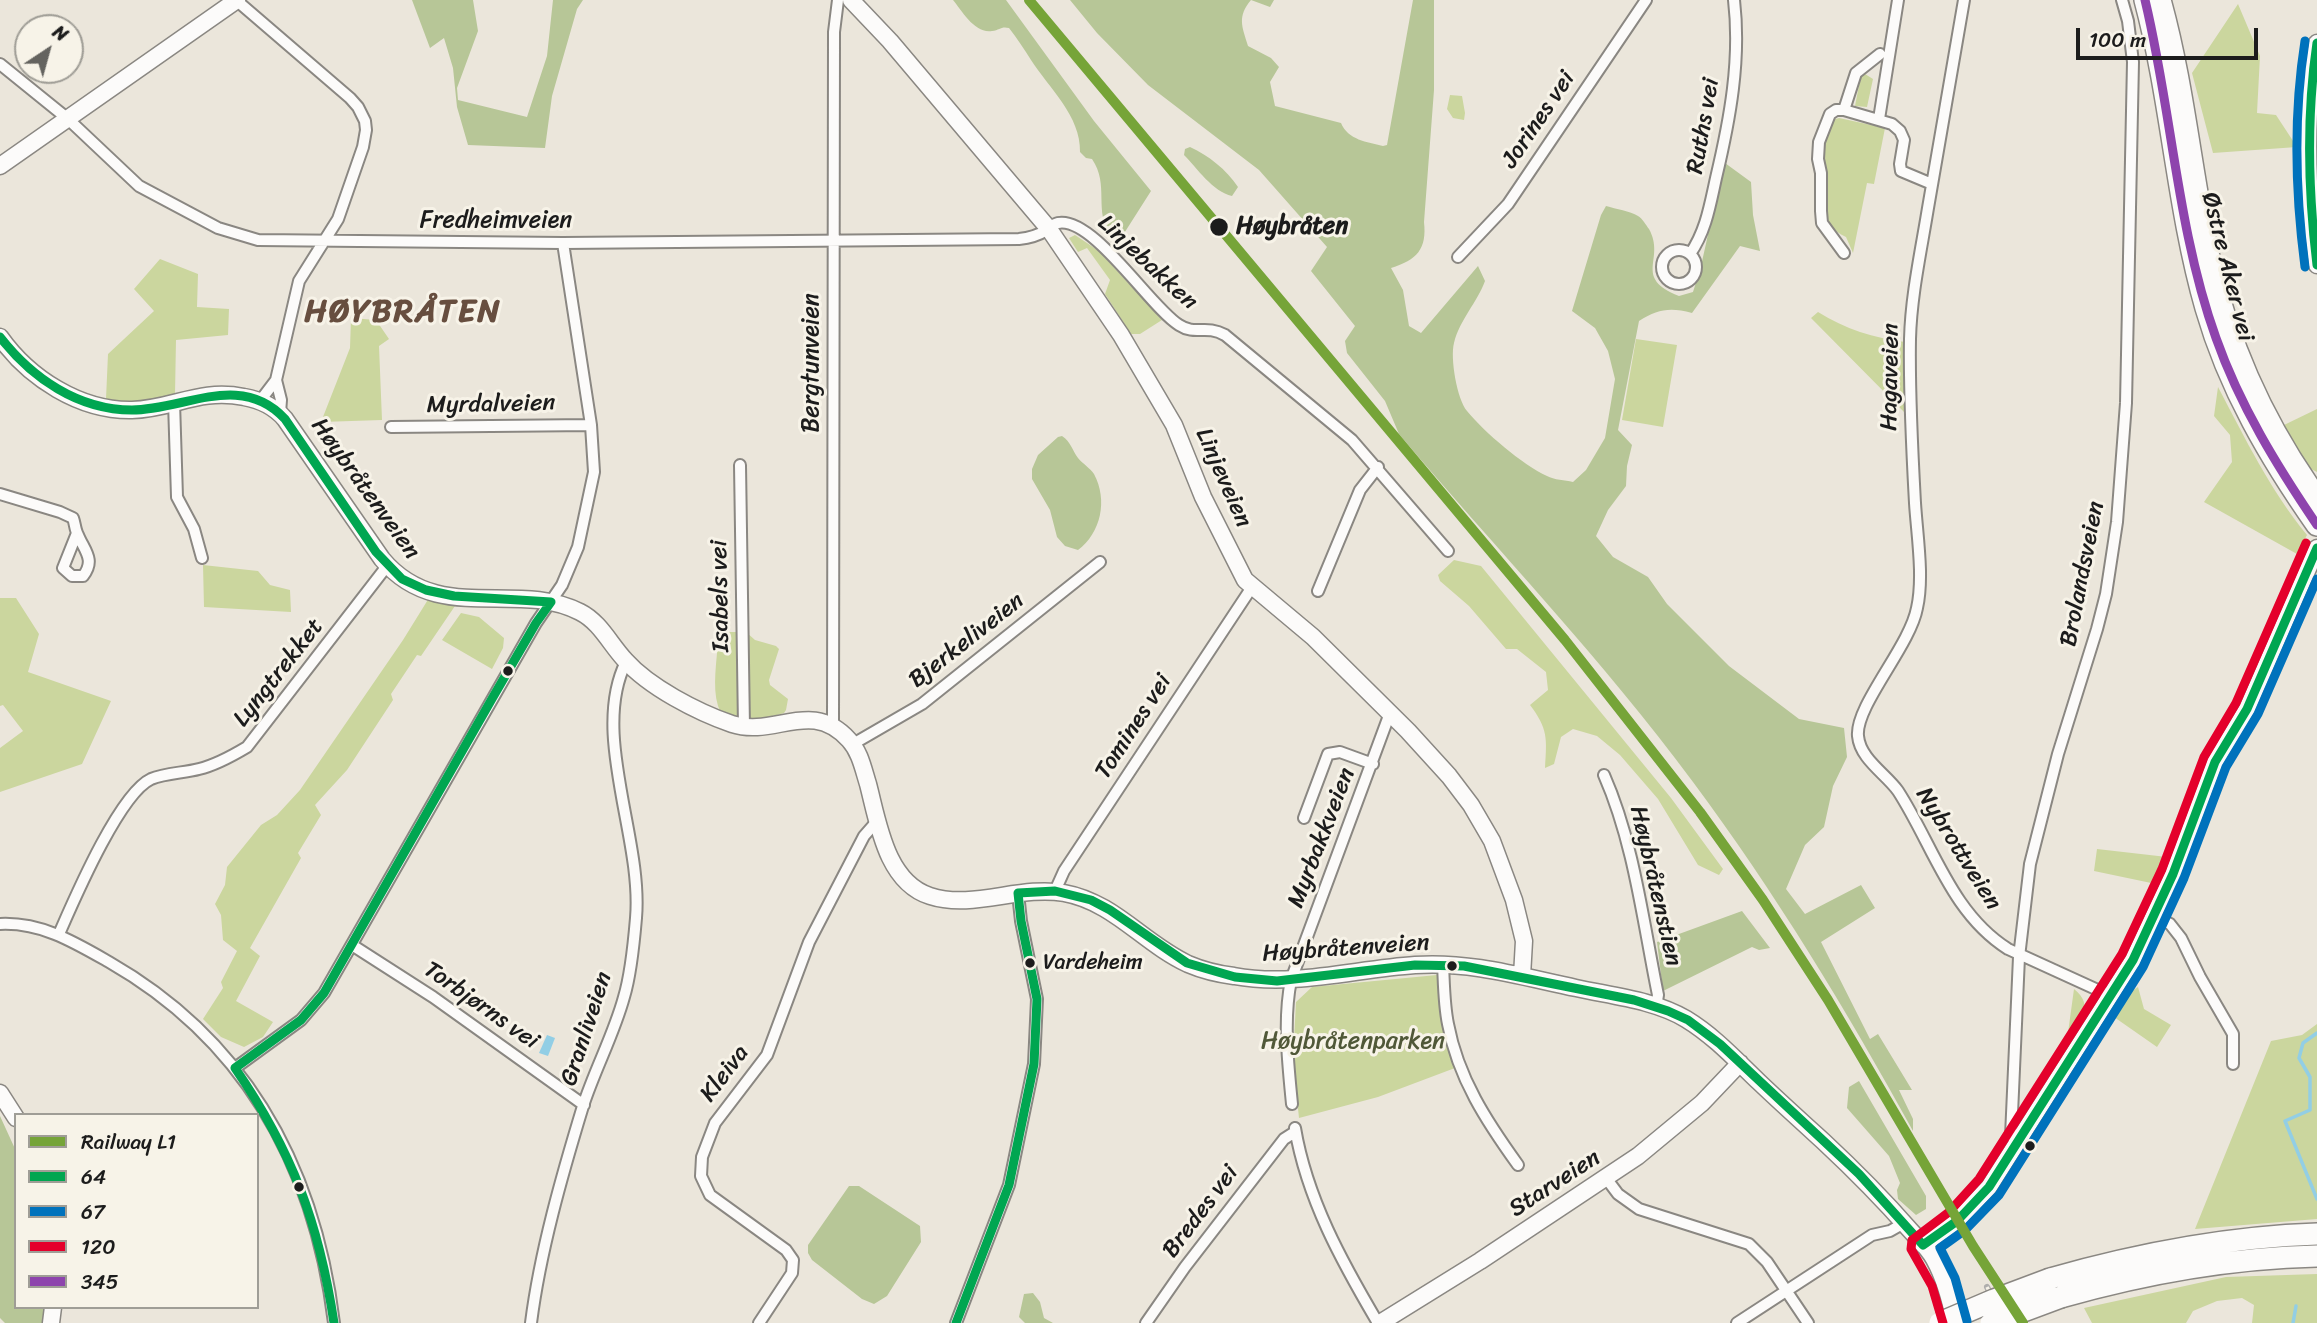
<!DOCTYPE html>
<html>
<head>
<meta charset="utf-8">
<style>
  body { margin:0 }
  #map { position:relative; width:2317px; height:1323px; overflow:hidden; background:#ebe6db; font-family:Sriracha,sans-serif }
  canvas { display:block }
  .legend { position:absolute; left:14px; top:1113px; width:245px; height:196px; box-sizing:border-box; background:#f7f3e8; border:2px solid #9f9d96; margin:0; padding:9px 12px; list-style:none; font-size:21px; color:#1c1c1c }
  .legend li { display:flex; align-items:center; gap:14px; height:35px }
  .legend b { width:35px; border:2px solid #9f9d96 }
  .north { position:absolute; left:14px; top:14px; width:70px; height:70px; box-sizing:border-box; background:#f7f3e8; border:2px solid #9f9d96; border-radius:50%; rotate:36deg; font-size:19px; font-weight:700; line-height:28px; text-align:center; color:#1c1c1c }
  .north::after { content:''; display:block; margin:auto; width:24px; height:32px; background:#64635f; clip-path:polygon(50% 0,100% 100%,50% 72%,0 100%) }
  .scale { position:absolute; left:2076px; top:28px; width:182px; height:32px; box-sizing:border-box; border:4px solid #1c1c1c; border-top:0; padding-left:9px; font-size:21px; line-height:24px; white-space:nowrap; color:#1c1c1c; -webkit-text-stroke:5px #f7f3e8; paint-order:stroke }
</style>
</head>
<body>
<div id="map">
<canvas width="2317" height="1323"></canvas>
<ul class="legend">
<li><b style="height:9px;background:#76a438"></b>Railway L1</li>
<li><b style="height:9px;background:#00a651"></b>64</li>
<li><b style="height:9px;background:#0072bc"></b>67</li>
<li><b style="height:9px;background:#e4002b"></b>120</li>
<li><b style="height:9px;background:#8e44ad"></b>345</li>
</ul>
<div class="north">N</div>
<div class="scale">100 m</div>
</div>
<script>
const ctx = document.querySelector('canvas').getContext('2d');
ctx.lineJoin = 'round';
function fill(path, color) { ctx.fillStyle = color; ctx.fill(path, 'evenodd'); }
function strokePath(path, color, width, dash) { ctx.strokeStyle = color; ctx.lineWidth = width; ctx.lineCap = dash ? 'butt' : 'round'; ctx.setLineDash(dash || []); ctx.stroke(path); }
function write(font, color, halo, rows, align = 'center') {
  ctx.font = font + ' Sriracha,sans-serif'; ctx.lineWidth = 6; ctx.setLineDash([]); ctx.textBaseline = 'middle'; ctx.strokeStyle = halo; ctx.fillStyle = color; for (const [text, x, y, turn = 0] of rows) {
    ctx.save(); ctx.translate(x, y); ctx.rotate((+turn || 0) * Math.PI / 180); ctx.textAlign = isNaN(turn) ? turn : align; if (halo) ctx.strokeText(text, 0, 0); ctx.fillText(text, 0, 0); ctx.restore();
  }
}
const green = new Path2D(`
  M2238,4L2260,56L2257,113L2276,115L2297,147L2213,153L2192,73Z
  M1865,74L1873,79L1867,107L1855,106L1861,75Z
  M1450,95L1462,96L1465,113L1464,120L1453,118L1447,109Z
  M1839,118L1885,128L1874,184L1867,183L1853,253L1846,237C1818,225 1828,199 1827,174C1827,169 1823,164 1822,159C1820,146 1826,133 1829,121Z
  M1075,235L1099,251L1162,320L1140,334H1131L1105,294L1110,280L1087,248L1078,252L1069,238Z
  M160,259L198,274L197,307L229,309L228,335L176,340L175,394L127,404L106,399L108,354L154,311L134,289Z
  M1818,312C1845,329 1874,338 1905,342V413L1811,318Z
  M351,318L376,320L389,339L379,346L382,420L321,422L350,348Z
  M1636,339L1677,345L1663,427L1622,420Z
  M2218,387C2245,438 2270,490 2307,535L2297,554L2204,502L2232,462L2230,435L2214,416Z
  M2317,409V472L2309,468L2284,425Z
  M1454,560L1481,566L1671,798L1723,869L1719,875L1698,865L1658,799L1620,755L1597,736L1573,729L1561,737L1554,764L1545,768C1547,738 1548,729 1530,705L1548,690L1546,672L1517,649H1506L1469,606L1440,581L1438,575Z
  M203,565L258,571L270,585L290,590L291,612L204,607Z
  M0,598H16L39,634L28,672L111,701L82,764L0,792V748L23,731L3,705L0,706Z
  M429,598L457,603L421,656L417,655L391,694L393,700L347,770L315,805L321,815L298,853L301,858L250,948L260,956L236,1001L273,1022L263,1037L244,1047L221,1037L203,1019L223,988L221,982L237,951L223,940L221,915L215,904L225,885L227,867L261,825L277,815L300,790L403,640Z
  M461,613L479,617L504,638L503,648L492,669L442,640Z
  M728,632H746L755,640L776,646L779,649L769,680L770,685L788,699L786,710L784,713C769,718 724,727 718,706C712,686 717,661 718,640L721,636Z
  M2097,849L2167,857L2156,884L2094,871Z
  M1437,975L1440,978L1444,1024L1455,1068L1378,1097L1299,1118L1293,1060L1296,1002L1312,987Z
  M2138,987L2144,1009L2171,1025L2157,1047L2114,1017L2124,996Z
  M2074,989C2096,1007 2079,1022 2067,1040Z
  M2317,1024V1219L2195,1229L2271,1041L2302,1035Z
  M2317,1274V1323H2252L2254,1305L2242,1298L2217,1301L2193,1311L2186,1323H2092L2084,1308L2226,1277Z`);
const forest = new Path2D(`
  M412,0H473L478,31L457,88L458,100L527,117L547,56L553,0H583L577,9L552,96L545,148L468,145L457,107L453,68L444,38L430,48Z
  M953,0H1006L1094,121L1151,191L1123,235H1111C1093,212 1110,185 1092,159L1086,158L1080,152C1081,116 1049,88 1031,60C1024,49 1017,38 1009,28C1001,26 1000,30 992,31C975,34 962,11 953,0Z
  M1070,0H1274L1270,7L1251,0C1237,17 1242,26 1248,46L1271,58L1279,67L1270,82L1275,106L1341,123C1348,140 1367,142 1383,146L1387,145L1413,0H1434V90L1424,222C1427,249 1417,260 1391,268L1403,290L1409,326L1421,333L1478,266L1485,281C1477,303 1460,319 1454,343C1450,358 1457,399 1467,411C1484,432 1523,465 1547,476C1554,480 1565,480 1573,482L1586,470L1605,438L1615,379L1608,351L1595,328L1572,311L1601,215L1606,206C1616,209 1630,211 1638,216C1642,218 1646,225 1649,229C1666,260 1632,277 1679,296L1693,292C1708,250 1711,205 1725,163L1751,182L1753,215L1760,251L1740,246L1692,313C1670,307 1658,309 1639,321L1618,430L1632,445L1627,466L1626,486L1608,510L1596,536L1613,557L1648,577L1667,604L1729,666L1799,719L1844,728L1847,757L1833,786L1824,827L1805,845L1786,889L1805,914L1861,885L1875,908L1821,942L1870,1039L1878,1034L1912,1090H1899L1913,1119V1131C1847,1011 1775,892 1693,782C1603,660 1497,550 1399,434L1385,401L1347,353L1345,341L1355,326L1311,271L1327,247L1259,170L1148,85L1097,33Z
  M1190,147C1209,156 1226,169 1238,187L1232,196C1213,192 1197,168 1184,155L1185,149Z
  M1062,436C1071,442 1072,450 1078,458C1083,464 1090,468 1094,474C1108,500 1101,533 1078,550L1065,546L1057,537L1050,510L1032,479V469L1038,455L1058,437Z
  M1742,911L1770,948L1759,950L1752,947L1663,991L1657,942Z
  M1859,1081L1926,1196V1209L1916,1215L1898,1199L1897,1190L1900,1183L1889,1156L1847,1108L1849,1087Z
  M0,1116L16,1151V1307H53L49,1323H5L0,1318Z
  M849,1186H859L920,1226L921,1242L887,1296L874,1304L862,1299L812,1260L808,1253V1245Z
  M1033,1293L1040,1302L1044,1318L1053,1323H1025L1019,1317L1024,1294Z`);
const water = new Path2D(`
  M547,1035L555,1038L548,1056L539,1053Z`);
const stream = new Path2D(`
  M2317,1033L2303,1043L2299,1058L2310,1077V1110L2285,1121L2317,1199
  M2293,1323L2296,1306`);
const street = new Path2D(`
  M236,0L350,98L358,107L365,121L366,130L363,147L338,219L299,281L276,380
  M1964,0C1952,69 1940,139 1928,208C1921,251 1911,296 1910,339C1909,394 1912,448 1915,503C1917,535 1924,577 1917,608C1910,646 1855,706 1858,736C1860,759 1886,774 1898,791C1933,845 1951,913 2008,949L2111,996
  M0,64L68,119L139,186L218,228L258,240L563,243L1019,239C1028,238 1037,236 1045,231C1049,229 1053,224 1058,223C1093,216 1150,307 1179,325C1196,336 1205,324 1225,335L1352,440L1448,551
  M1844,110L1856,73L1880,54
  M1879,119L1898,0
  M1662 267a17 17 0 1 1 34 0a17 17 0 1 1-34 0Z
  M1844,253L1822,223L1821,211V173L1818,159L1819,142L1830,114L1836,110H1844L1892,124L1900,131L1904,140L1900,164L1901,171L1932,184
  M1690,254C1706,231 1710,205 1716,178C1730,119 1741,60 1734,0
  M1458,257L1508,204L1646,0
  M260,401L276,380L281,400L280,413
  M174,402L177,497L194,529L202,558
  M391,427L591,425
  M740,465L744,727
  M0,494L60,512L73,518C75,523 75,530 78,535C84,550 96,560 83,576H72L63,568L77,533
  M1318,591L1360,490L1378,467
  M833,727L834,32L838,0
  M853,744L922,704L1100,562
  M1604,775C1634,843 1643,922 1658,995L1656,1007
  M1304,818L1328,754L1340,752L1373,764
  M1055,891L1064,871L1252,587
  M2155,916L2170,924L2181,938L2200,977L2233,1034V1064
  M0,924C41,922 74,942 109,962C247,1041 315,1168 334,1323
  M59,934C74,900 119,794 151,779C165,773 184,773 199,769C216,765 232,756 247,747L387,566
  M352,945L433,997L584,1105
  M1443,964C1444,984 1444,1005 1448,1024C1458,1078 1487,1122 1518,1165
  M235,1068L301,1020L324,993L536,623L562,585L578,547L594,472L591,425L563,243
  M1292,1104C1288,1063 1283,1020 1291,980L1390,713
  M1295,1128C1307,1199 1342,1262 1378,1323
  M2018,1144L2011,1136L2019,957L2030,864L2058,754L2097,629L2106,594L2117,522L2126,403L2133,62L2128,21L2122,0
  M1606,1178L1618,1194L1639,1209L1749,1244L1767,1262L1808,1323
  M531,1323C540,1252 562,1175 583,1106C595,1069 614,1034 624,997C631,974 634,942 636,918C643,838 590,734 626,662
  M759,1323L792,1273L793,1260L786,1250L710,1195L701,1176L702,1157L715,1123L767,1055L809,942L864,836L878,820
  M956,1323L1009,1185L1034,1064L1037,999L1021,921L1018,893
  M1146,1323L1185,1267L1284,1139L1295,1132
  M1737,1323L1872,1235L1890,1231L1904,1223`);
const secondary = new Path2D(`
  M851,0L890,41L1049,229L1121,335L1174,425L1203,497L1245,580L1313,637L1408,731L1449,776L1471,805L1492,841L1514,900L1524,941L1522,976
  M2317,43C2304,114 2307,194 2317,265
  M0,166L237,0
  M0,337C29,378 80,411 132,410C173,409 199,388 244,397C261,400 274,406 285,419L382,559C438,626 516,579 580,612C600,622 610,644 625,660C649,687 697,712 732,724C775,738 811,698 849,740C860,752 863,768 868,784C878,822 886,882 930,896C973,910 1020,885 1064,893C1114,902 1143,943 1188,964C1202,970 1218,974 1234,976C1294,987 1355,969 1415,965C1470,961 1523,977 1576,988C1612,996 1654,1000 1686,1019C1714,1036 1736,1060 1759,1082C1780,1102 1801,1121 1823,1141C1853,1169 1882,1198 1910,1230C1918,1239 1928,1248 1934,1259C1945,1279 1951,1302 1955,1323
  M0,1093L16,1118
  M1923,1245L1957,1221L1989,1187L2133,960L2173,874L2215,762L2247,709L2317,548
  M51,1323L53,1307
  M1380,1323L1480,1261L1638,1156L1702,1103L1740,1063`);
const highway = new Path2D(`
  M2145,0C2172,101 2177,207 2206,308C2229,388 2270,458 2317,525
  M2160,0C2184,86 2191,175 2210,262C2229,347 2266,427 2317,498
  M2050,1279C2138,1254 2225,1237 2317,1234
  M2061,1297C2145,1273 2229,1258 2317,1256`);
const rail = new Path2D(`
  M1987,1287L2006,1323`);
const highwayBridge = new Path2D(`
  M1940,1323L1994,1300L2050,1279
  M1991,1323L2061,1297`);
const bus1 = new Path2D(`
  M2317,43C2306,117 2308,191 2317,265
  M0,337C32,378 78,410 132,410C184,410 241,371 285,419L376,552L402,579L426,590L454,596L551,602L536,623L493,697L324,993L301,1020L235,1068C292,1151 319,1223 334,1323
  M956,1323L1009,1185L1034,1064L1037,999L1021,921L1018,893L1055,891L1091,900L1110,910L1187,963L1235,977L1277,981L1415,965L1464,966L1634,1000L1668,1011L1688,1020L1720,1044L1859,1174L1923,1245L1957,1221L1989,1187L2133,960L2173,874L2215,762L2247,709L2317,548`);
const bus2 = new Path2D(`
  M2305,267C2295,191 2293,117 2305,41
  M1967,1321L1955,1278L1940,1248L1965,1230L1999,1195L2143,967L2184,878L2226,767L2258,714L2317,579`);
const bus3 = new Path2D(`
  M1943,1323L1932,1286L1911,1249L1912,1240L1949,1212L1979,1179L2122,954L2162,869L2204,757L2236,703L2306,543`);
const bus4 = new Path2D(`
  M2145,0C2172,112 2177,230 2216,338C2240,406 2277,466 2317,525`);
const rail1 = new Path2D(`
  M1029,0L1565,640L1700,812L1763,900L1828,1000L1973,1246L2023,1323`);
const markers = [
  [1219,227,10,"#1c1c1c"],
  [508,671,6,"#1c1c1c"],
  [1030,963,6,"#1c1c1c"],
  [1452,966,6,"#1c1c1c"],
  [2030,1146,6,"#1c1c1c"],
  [299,1187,6,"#1c1c1c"]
];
const busNames = [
  ["Vardeheim",1043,963]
];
const streetNames = [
  ["Jorines vei",1539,120,-56],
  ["Ruths vei",1704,126,-80],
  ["Fredheimveien",496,221],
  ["Linjebakken",1147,263,43],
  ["Østre Aker vei",2227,267,76],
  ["Bergtunveien",812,363,-90],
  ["Hagaveien",1891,377,-89],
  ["Myrdalveien",491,405,-1],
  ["Linjeveien",1223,478,66],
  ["Høybråtenveien",365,489,54],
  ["Brolandsveien",2083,574,-79],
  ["Isabels vei",721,596,-91],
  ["Bjerkeliveien",967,641,-38],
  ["Lyngtrekket",279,673,-52],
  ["Tomines vei",1134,727,-57],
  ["Myrbakkveien",1322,838,-69],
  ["Nybrottveien",1958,849,58],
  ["Høybråtenstien",1655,886,77],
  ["Høybråtenveien",1346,949,-4],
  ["Torbjørns vei",481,1006,35],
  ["Granliveien",587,1029,-72],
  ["Kleiva",725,1074,-53],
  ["Starveien",1555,1184,-33],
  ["Bredes vei",1201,1212,-53]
];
const stopNames = [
  ["Høybråten",1236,227]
];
const parkNames = [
  ["Høybråtenparken",1353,1042]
];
const districtNames = [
  ["HØYBRÅTEN",403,313]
];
fill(green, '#cbd69e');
fill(forest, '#b7c697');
fill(water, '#92cee5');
strokePath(stream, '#92cee5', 3.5);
strokePath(street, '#8a8782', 14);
strokePath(secondary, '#8a8782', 19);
strokePath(highway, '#8a8782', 24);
strokePath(street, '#fcfbfa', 10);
strokePath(secondary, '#fcfbfa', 16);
strokePath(highway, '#fcfbfa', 21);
strokePath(rail, '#afaeac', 6);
strokePath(rail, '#f7f3e8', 3.5, [10]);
strokePath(highwayBridge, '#8a8782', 24, []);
strokePath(highwayBridge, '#fcfbfa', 21);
strokePath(bus1, '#00a651', 9);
strokePath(bus2, '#0072bc', 9);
strokePath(bus3, '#e4002b', 9);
strokePath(bus4, '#8e44ad', 9);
strokePath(rail1, '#76a438', 10);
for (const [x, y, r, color] of markers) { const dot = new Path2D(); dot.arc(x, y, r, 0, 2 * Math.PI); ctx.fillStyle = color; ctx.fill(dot); strokePath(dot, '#f7f3e8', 2.5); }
write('22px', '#1c1c1c', '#f7f3e8', busNames, 'left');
write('24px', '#1c1c1c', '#f7f3e8', streetNames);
write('bold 24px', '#1c1c1c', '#f7f3e8', stopNames, 'left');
write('24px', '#505838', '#f7f3e8', parkNames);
ctx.letterSpacing = '2px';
write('bold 32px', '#674e3f', '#f7f3e8', districtNames);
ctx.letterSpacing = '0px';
</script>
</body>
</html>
